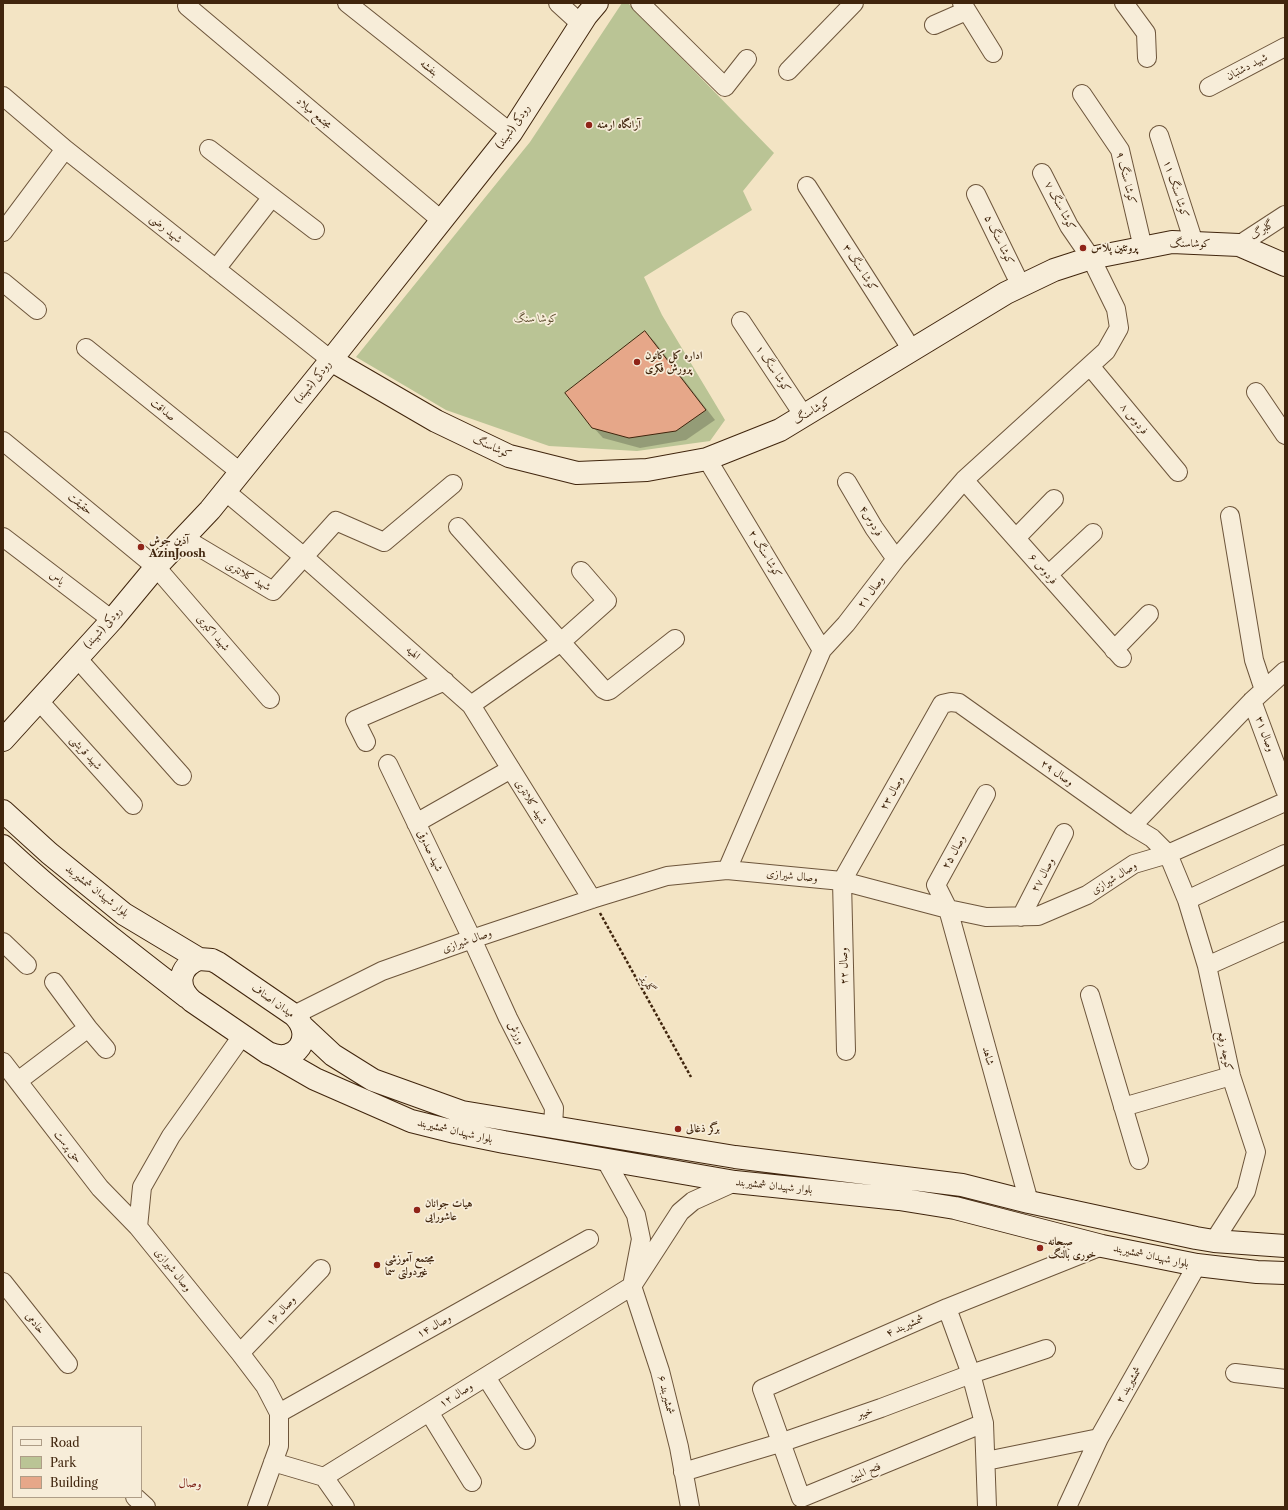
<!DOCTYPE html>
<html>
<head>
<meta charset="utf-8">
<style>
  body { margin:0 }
  #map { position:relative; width:1288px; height:1510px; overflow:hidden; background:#f3e4c4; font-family:"Libre Caslon Text",serif }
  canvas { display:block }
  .frame { position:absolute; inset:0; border:4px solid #40250d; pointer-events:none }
  .legend { position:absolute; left:12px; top:1426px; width:130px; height:72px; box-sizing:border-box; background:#f7edd9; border:1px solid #ae9d87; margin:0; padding:5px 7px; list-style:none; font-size:12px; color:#40250d }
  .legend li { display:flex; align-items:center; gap:8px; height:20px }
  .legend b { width:20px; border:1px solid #ae9d87 }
</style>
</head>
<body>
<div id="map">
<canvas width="1288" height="1510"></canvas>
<div class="frame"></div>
<ul class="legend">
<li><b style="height:5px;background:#f7edd9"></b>Road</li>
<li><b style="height:11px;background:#bac495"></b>Park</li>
<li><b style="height:11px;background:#e6a789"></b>Building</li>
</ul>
</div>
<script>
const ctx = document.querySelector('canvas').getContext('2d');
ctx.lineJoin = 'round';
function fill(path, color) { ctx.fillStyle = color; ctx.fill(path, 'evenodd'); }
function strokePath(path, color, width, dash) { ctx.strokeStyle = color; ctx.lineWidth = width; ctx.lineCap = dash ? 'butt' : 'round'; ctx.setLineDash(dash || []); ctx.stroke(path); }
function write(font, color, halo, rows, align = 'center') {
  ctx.font = font + ' "Libre Caslon Text",Amiri,serif'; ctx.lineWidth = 3.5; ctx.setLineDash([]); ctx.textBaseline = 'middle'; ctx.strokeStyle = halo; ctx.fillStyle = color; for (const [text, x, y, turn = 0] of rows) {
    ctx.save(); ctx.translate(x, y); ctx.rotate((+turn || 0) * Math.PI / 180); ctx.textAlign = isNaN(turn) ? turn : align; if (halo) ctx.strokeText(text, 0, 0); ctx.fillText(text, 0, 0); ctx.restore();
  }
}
const green = new Path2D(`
  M622,3H628L774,153L743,191L752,210L644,277L662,315L725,420L710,441L637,451L549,446L446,410L356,357L530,142Z`);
const shadow = new Path2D(`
  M645,332L655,342L715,420L686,440L640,448L603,438L593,427Z`);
const building = new Path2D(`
  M645,331L706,410L676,431L629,438L592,428L565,393Z`);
const path = new Path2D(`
  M600,913L691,1077`);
const minor = new Path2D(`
  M347,3L511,133
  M558,3L581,24
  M640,3L725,87L747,59
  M962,3L993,53
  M1124,3L1146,33L1147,58
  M187,6L441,220
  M934,25L966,11
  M788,71L854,3
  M1209,87L1285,47
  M1082,94L1120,150L1143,248
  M3,96L65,149L331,360
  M1159,135L1194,243
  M209,149L315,230
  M807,186L912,350
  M976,194L1021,286
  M3,232L65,149
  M1239,245L1285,215
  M216,269L272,197
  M3,282L37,310
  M741,321L804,416
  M86,348L240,472
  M1090,366L1178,472
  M1256,392L1285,435
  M3,441L156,567L270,699
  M707,459L822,650
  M964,480L1122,658
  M847,482L874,528L896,559
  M225,491L304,557L471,705L561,642L607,601L581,571
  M1230,516L1254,660L1264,690
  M458,527L603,689L607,691L610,690L675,639
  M3,537L112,620
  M184,538L273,591L336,521L384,542L453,484
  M1016,538L1054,499
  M1048,575L1093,533
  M1114,650L1149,614
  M77,658L182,776
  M39,701L133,805
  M1252,701L1285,790
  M471,705L592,899
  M366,742L355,720L445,681
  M388,764L472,939L508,1018L554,1108L553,1127
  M986,794L936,885L948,909L1029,1202
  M416,823L511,769
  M1132,826L1252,701L1285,671
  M727,870L822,650L846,624L896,559L964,480L1106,351L1119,328L1116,309L1091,258L1069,226L1042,173
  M1187,900L1285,854
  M1021,917L1064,833
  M3,942L27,965
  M1207,966L1285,931
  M54,982L88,1028L106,1049
  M1090,995L1139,1160
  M294,1015L382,971L472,939L592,899L667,876L727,870L842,881L948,909L986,917L1038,916L1087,895L1134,864L1168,854L1285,802
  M846,1051L842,881L942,704L951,702L959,703L1132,826L1152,838L1168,854L1187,900L1207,966L1231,1076L1256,1152L1246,1191L1214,1241
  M3,1062L100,1188L138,1227L240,1353L265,1386L279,1413V1446L257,1507
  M18,1081L88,1028
  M1123,1107L1231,1076
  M605,1159L636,1215L641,1239L632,1286L660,1371L679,1447L690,1507
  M138,1227L142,1187L171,1136L242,1036
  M3,1282L68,1364
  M947,1308L971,1374L984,1423L987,1507
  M240,1353L321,1269
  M1235,1373L1285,1379
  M486,1377L526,1440
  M429,1412L472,1482
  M279,1413L589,1239
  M984,1423L801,1498L762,1389L947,1308L1102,1246
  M986,1461L1099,1438
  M273,1462L324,1477L632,1286L680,1212L693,1201L735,1182
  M683,1472L780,1443L881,1408L971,1374L1046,1349
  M324,1477L345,1507
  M135,1497L146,1507
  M1067,1507L1099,1438L1197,1265`);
const secondary = new Path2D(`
  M331,360L436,421L509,456L577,473L647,470L707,459L780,430L1006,293L1054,270L1091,258L1172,242L1239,245L1285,265
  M3,740L112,620L156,567L210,510L331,360L511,133L586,16L597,3
  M3,811L49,853L124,914L199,959
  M3,846C61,900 124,948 187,997
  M199,959L212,960L218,963L294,1015C316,1036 296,1066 268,1053L192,1001C176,987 178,967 199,959Z
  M303,1027L333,1055L373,1080L462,1112L735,1157L962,1185L1029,1202L1196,1238L1214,1241L1285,1246
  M275,1056L315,1079L411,1121L455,1132L504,1142L735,1182L899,1199L955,1208L1102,1246L1197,1265L1257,1272L1285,1273`);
const markers = [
  [589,125,4,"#8f2418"],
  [1083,248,4,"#8f2418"],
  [637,362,4,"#8f2418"],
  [141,547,4,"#8f2418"],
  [678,1129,4,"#8f2418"],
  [417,1210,4,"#8f2418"],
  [1040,1248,4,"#8f2418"],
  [377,1265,4,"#8f2418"]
];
const streetNames = [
  ["شهید دشتبان",1247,67,-28],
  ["بنفشه",429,68,38],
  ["مجتمع میلاد",314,113,40],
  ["رودکی (شهبند)",513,127,-55],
  ["کوشا سنگ ۹",1126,178,76],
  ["۱۱ کوشا سنگ",1176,189,72],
  ["کوشا سنگ ۷",1060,206,62],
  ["شهید رضی",166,229,39],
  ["گلبرگ",1262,230,-33],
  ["کوشا سنگ ۵",999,240,64],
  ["کوشاسنگ",1190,244],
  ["کوشا سنگ ۳",860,268,57],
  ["کوشا سنگ ۱",773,369,56],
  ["رودکی (شهبند)",313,382,-51],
  ["صداقت",163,410,39],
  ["کوشاسنگ",812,411,-31],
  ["فردوس ۸",1134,419,50],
  ["کوشاسنگ",492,447,24],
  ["حقیقت",80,504,39],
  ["فردوس۴",871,521,58],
  ["کوشا سنگ ۲",765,554,59],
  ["فردوس ۶",1043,569,49],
  ["شهید کلانتری",248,576,29],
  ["یاس",57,578,37],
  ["وصال ۲۱",871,592,-53],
  ["رودکی (شهبند)",103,628,-48],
  ["شهید اکبری",213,633,49],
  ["الهیه",413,653,42],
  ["وصال ۳۱",1265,734,70],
  ["شهید قریشی",86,753,48],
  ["وصال ۲۹",1057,773,35],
  ["وصال ۲۳",892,793,-61],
  ["شهید کلانتری",531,802,58],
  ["شهید صدوقی",430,851,64],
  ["وصال ۲۵",954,852,-61],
  ["وصال ۲۷",1043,875,-62],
  ["وصال شیرازی",792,876,6],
  ["وصال شیرازی",1114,878,-32],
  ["بلوار شهیدان شمشیربند",97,891,38],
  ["وصال شیرازی",467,941,-19],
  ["وصال ۲۲",844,966,-91],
  ["گلریز",648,984,61],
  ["میدان اصناف",273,1001,35],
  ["ورزش",516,1033,63],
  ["کوچه رفیع",1225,1051,78],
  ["شاهد",988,1056,75],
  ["بلوار شهیدان شمشیربند",455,1131,13],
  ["حق پرست",68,1147,52],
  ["بلوار شهیدان شمشیربند",774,1186,6],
  ["بلوار شهیدان شمشیربند",1151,1256,12],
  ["وصال شیرازی",173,1270,51],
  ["وصال ۱۶",281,1311,-46],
  ["خادمی",35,1323,52],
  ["وصال ۱۴",434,1326,-29],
  ["شمشیربند ۴",905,1326,-24],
  ["شمشیربند ۲",1129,1385,-60],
  ["وصال ۱۲",456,1395,-32],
  ["شمشیربند ۶",666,1395,76],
  ["خیبر",865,1413,-19],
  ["فتح المبین",865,1472,-22]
];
const poiNames = [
  ["آرانگاه ارمنه",597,125],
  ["پروتئین پلاس",1091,248],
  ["اداره کل کانون",645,356],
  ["پرورش فکری",645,369],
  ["آذین جوش",149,541],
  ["AzinJoosh",149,554],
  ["برگر ذغالی",686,1129],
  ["هیات جوانان",425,1204],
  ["عاشورایی",425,1217],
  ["صبحانه",1048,1242],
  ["خوری بالنگ",1048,1255],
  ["مجتمع آموزشی",385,1259],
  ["غیردولتی سما",385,1272]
];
const parkNames = [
  ["کوشا سنگ",536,319]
];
const neighbourhoodNames = [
  ["وصال",190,1484]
];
fill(green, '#bac495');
fill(shadow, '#0003');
fill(building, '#e6a789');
strokePath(building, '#40250d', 1);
strokePath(minor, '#6d553b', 20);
strokePath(secondary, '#40250d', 24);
strokePath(path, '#40250d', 2.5, [3, 2]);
strokePath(minor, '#f7edd9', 18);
strokePath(secondary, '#f7edd9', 22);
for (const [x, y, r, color] of markers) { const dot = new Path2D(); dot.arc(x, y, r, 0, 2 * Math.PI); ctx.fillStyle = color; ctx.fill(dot); strokePath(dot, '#f7edd9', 1.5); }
write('11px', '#40250d', '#f7edd9', streetNames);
write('bold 11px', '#40250d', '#f7edd9', poiNames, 'left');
write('italic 11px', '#5e4d2f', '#f7edd9', parkNames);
write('12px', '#7a1f14', '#f7edd9', neighbourhoodNames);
</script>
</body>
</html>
